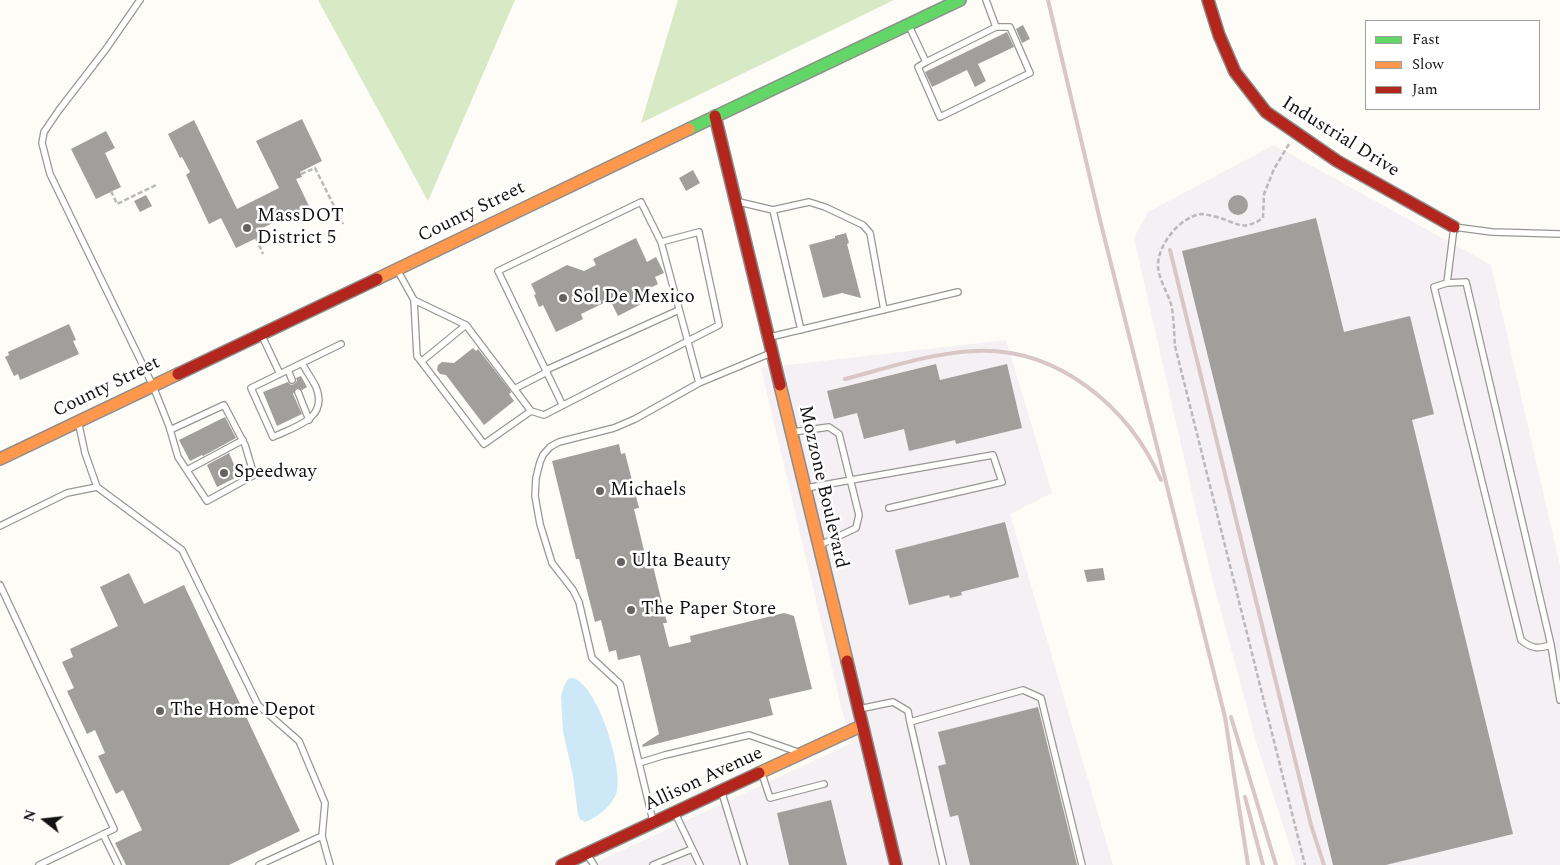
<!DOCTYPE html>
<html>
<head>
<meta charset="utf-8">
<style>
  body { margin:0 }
  #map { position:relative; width:1560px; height:865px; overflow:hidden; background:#fdfcf7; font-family:Spectral,serif }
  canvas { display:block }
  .legend { position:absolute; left:1365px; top:20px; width:175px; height:90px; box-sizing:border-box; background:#fff; border:1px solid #a0a0a0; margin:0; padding:6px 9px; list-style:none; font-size:15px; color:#111 }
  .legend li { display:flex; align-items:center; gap:10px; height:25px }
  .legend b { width:25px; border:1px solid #a0a0a0 }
  .north { position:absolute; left:20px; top:795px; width:50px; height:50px; -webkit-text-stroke:4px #fff; paint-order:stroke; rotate:286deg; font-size:14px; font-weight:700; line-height:20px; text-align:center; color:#111 }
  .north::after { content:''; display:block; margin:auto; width:18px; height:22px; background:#111; clip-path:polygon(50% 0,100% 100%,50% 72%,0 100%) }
</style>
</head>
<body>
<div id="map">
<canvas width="1560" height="865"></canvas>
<ul class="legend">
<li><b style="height:6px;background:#63d668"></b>Fast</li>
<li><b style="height:6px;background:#ff974d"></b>Slow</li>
<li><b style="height:6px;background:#b3261e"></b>Jam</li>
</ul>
<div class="north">N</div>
</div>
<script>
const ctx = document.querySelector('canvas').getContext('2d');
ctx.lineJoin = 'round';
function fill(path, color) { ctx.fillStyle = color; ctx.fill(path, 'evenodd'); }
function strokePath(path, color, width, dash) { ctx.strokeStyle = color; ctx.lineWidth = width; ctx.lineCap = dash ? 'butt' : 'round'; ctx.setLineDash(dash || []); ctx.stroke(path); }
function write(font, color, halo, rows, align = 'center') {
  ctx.font = font + ' Spectral,serif'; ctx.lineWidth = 5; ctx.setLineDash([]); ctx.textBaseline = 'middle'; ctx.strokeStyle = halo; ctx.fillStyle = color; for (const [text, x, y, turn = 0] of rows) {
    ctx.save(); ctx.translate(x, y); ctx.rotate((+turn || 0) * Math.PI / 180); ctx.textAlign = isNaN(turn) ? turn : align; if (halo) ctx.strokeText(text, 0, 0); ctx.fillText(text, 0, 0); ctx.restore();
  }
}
const industrial = new Path2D(`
  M1274,145L1491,265L1560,566V865H1296L1258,748L1209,567L1134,238L1148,212Z
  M1006,340L1052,493L1010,514L1113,865H591L852,743L842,710L761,368Z`);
const forest = new Path2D(`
  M318,0H515L428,201Z
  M678,0H894L641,123Z`);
const water = new Path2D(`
  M573,678C598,685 623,768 617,791C614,804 597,818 585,822L580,819L578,814L573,776L563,731L561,696L564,686L568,679Z`);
const building = new Path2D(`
  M1023,25L1030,39L1022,43L1016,29Z
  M1007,32L1014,47L978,64L986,81L975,87L967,70L932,87L925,72Z
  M302,119L322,161L300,172L302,177L296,179L309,206L258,230L261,236L236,248L221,218L209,224L186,175L190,172L182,157L180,158L168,134L194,120L237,209L279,188L256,141Z
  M106,131L115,148L105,153L121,187L96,199L71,149Z
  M693,170L700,183L686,191L679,178Z
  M1228 205a10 10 0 1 1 20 0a10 10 0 1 1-20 0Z
  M146,195L152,206L140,212L134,201Z
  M1316,218L1344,332L1410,316L1434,414L1412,420L1513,834L1386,865H1333L1182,251Z
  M846,233L849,243L847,244L861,298L842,293L823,298L809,245L835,238V236Z
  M636,238L647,262L656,257L664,273L655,277L658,284L644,291L649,300L618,316L610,300L581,314L583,319L556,332L543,305L539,307L534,295L536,294L531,284L567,265L584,271L596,265L593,259Z
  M69,324L76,340L73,341L79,354L20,380L18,374L14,376L5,357L9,355L8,352Z
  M473,348L476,351L478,349L510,390L511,393L509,394L514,401L484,425L446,375L440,374L437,370L438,365L442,362L454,363Z
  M936,364L940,380L1007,364L1022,428L956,444L955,440L909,451L904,429L864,439L857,413L834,419L827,391Z
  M301,376L307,387L302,390L299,388H296L293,394L302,414L277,426L263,392L288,382L291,385L294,384L297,381L296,378Z
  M225,417L236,438L203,456L202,455L190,461L179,440Z
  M619,444L621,454L625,453L639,508L634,509L648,567L653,566L667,623H663L669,647L691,642L690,636L784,613L794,616L812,689L769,699L773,715L643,747L642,745L659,734L640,655L618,660L616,650L609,652L601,620L595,622L579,559H576L552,461Z
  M229,453L239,476L217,487L207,465Z
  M1005,522L1019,577L961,592L962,595L950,598L949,595L909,605L895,550Z
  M1103,568L1105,580L1087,582L1084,570Z
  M129,573L144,604L184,585L300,831L229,865H126L115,843L142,830L123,790L116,794L98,756L105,753L95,730L87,734L67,691L74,688L62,662L73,657L70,649L118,626L100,587Z
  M1038,707L1077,865H970L958,815L950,817L938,766L946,764L938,732Z
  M831,800L847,865H789L777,813Z`);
const path = new Path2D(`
  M1289,144L1274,169L1264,194L1263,218C1242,232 1238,223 1217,217C1213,216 1205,214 1201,214C1180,217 1157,245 1158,267C1159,279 1167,292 1171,304C1174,317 1174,333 1175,346L1305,865
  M301,174L315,168L343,224
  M111,191L117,204L156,185
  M256,238L263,254`);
const lane = new Path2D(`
  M140,0L106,49L59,110L44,132L42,143L50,174L153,386L169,426L178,457L207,501L254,475L245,445L224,405L170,430
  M909,26L926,62L996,27L986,0
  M926,62L918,67L940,117L1030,73L1010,27H996
  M739,202L773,210L801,330
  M773,210L809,202L825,207L863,225L870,233L884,310
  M399,273L414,300L417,356L484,444L531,411
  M1447,283L1454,227L1492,232L1560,234
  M414,300L466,325L531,411L544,415L719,325L699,232L661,242
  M770,337L958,292
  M263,338L280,374
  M422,361L466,325
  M302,363C306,371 312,379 316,387C329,419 294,427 273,437L251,388L341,344
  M288,370L292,380
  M546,370L679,310
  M514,389L547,372
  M298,392L309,420
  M562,404L498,271L641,202L661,242L699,383
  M79,425L85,453L97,487L182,550L258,705L299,741L325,803L322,836L330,865
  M793,432L829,427L839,434L859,515L856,528L820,545
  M187,470L243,440
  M806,488L993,455L1002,482L889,508
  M0,526L67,493L97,487
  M0,585L114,829L39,865
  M1551,645C1538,649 1532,649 1521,640L1434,287L1447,283L1466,282L1551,645L1560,700
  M859,709L893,702L908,711L910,722
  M639,763L665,755L749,735L798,752
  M762,774L770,798L824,784
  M722,793L744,865
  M676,815L700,865
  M653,821L620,684L592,658L579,602L573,590L552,563L540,524L535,496L536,478L540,462L543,455L550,447L559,442L614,428L635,419L699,383L771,353
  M103,834L118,865
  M588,856L594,865
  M259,865L322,836
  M653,865L692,849
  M943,865L910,722L1023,690L1041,698L1082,865`);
const fast = new Path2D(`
  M689,129L960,0`);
const slow = new Path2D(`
  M377,279L689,129
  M780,385L847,661
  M0,459L178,374
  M759,773L861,726`);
const jam = new Path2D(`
  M1208,0L1219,35L1235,72L1266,112L1337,161L1454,227
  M715,116L780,385
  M178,374L377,279
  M847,661L896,865
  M562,865L759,773`);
const rail = new Path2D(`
  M1048,0L1100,220L1225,717L1248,865
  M1170,250L1311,825L1324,865
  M845,379C887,368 931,353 975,351C1058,347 1129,407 1161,480
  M1231,717L1276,865
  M1245,797L1263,865`);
const markers = [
  [247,228,5,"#646362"],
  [563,298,5,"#646362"],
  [224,473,5,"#646362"],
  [600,491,5,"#646362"],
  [621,562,5,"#646362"],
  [631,610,5,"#646362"],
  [160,711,5,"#646362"]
];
const streetNames = [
  ["Industrial Drive",1340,138,32],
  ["County Street",472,213,-26],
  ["County Street",107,388,-26],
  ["Mozzone Boulevard",822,487,77],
  ["Allison Avenue",704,780,-25]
];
const poiNames = [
  ["MassDOT",257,217],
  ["District 5",257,239],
  ["Sol De Mexico",573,298],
  ["Speedway",234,473],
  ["Michaels",610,491],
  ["Ulta Beauty",631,562],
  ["The Paper Store",641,610],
  ["The Home Depot",170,711]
];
fill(industrial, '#f5f0f3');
fill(forest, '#d8eac5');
fill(water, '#cde8f7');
fill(building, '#a19f9c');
strokePath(lane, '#979795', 8);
strokePath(fast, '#8e8d8b', 14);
strokePath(slow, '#8e8d8b', 14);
strokePath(jam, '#8e8d8b', 14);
strokePath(path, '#b9b9b8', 2.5, [5, 2.5]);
strokePath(lane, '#fffffe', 5.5);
strokePath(fast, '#63d668', 11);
strokePath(slow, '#ff974d', 11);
strokePath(jam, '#b3261e', 11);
strokePath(rail, '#d9c6c7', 4);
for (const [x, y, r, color] of markers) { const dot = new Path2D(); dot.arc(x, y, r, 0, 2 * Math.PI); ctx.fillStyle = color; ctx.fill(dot); strokePath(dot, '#fff', 2); }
write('19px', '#111', '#fff', streetNames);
write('19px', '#111', '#fff', poiNames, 'left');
</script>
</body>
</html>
